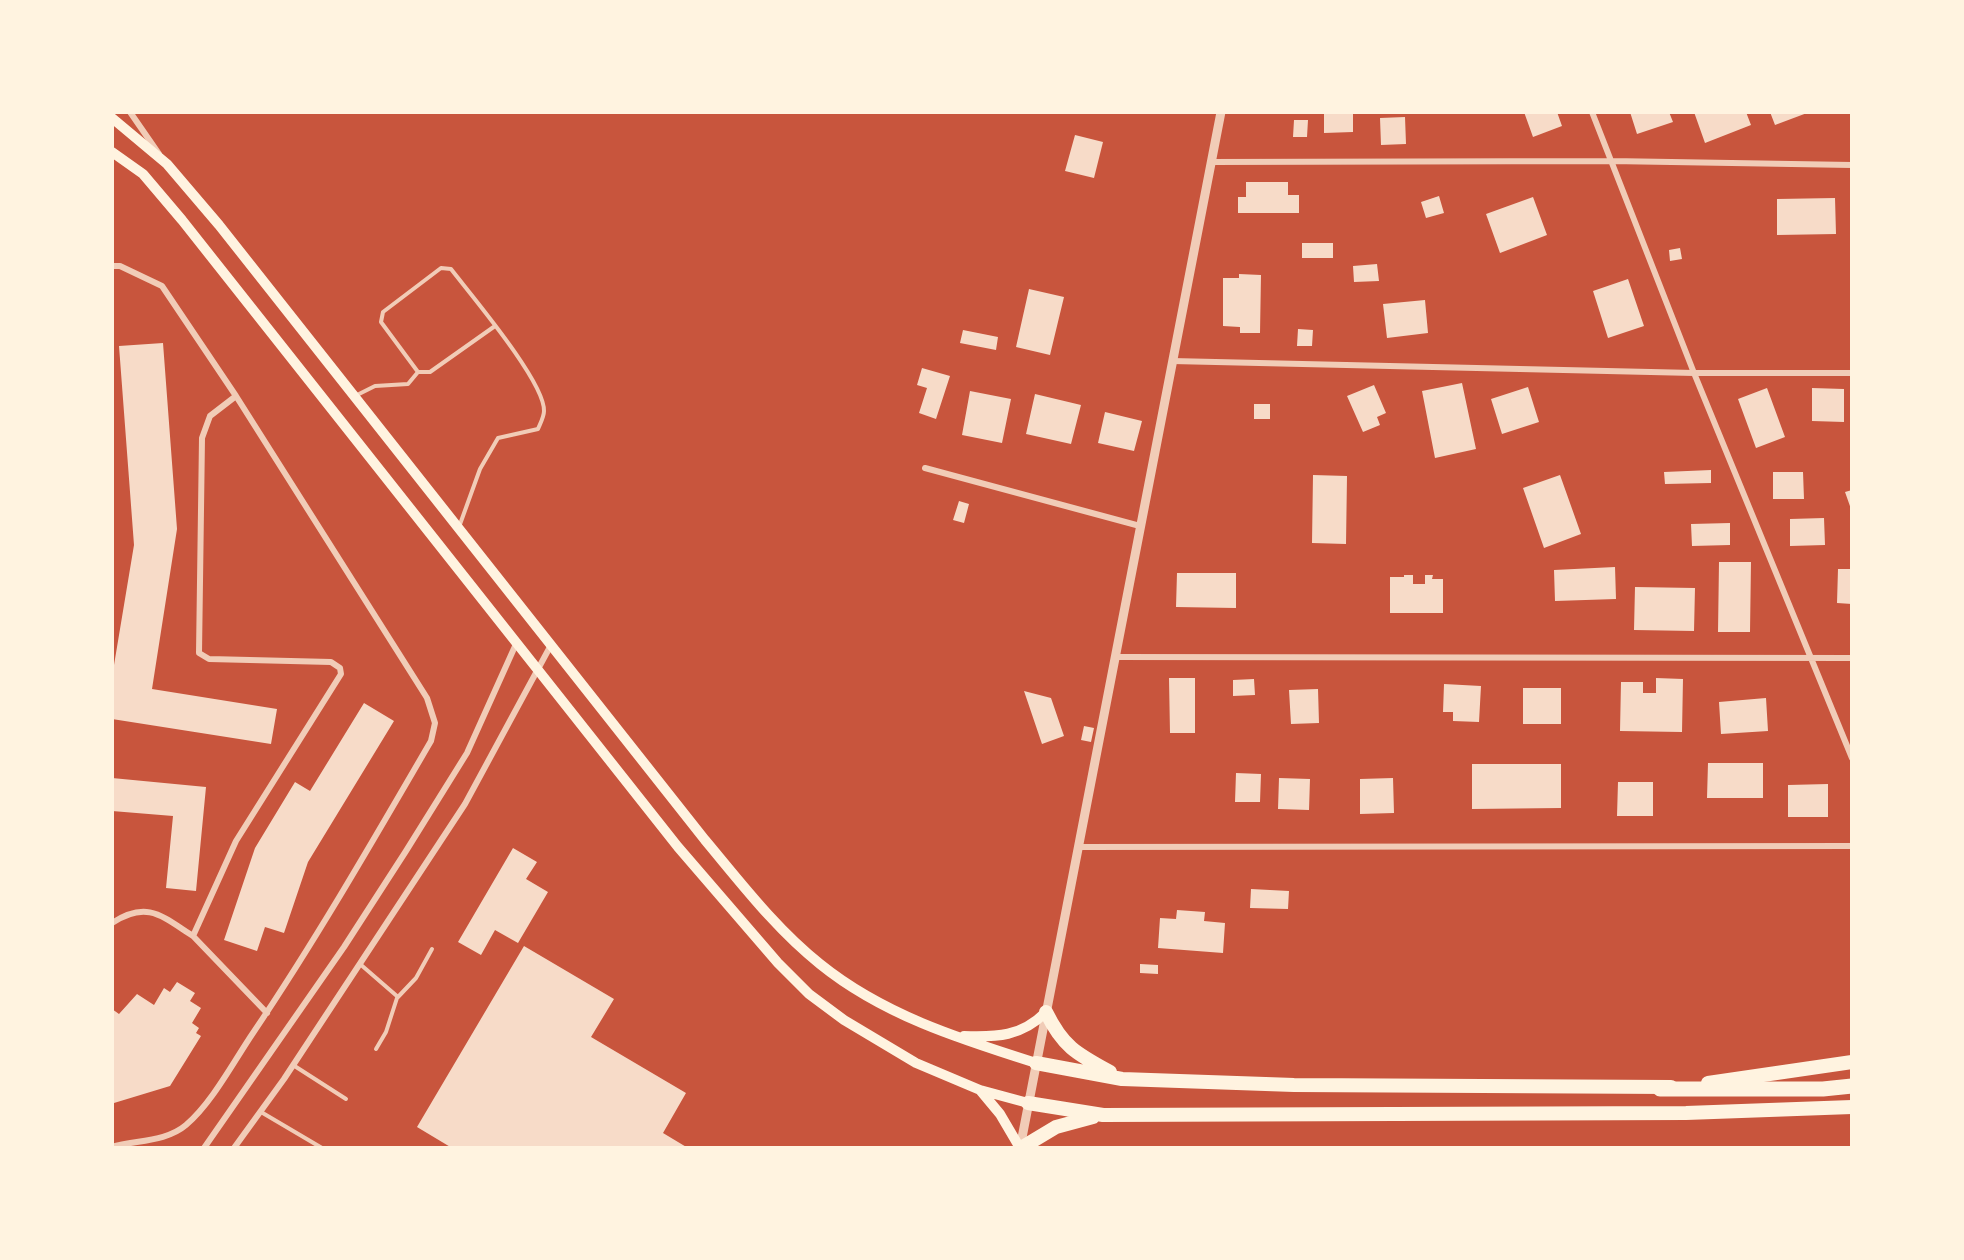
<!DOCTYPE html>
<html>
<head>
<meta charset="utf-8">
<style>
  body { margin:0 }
  #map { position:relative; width:1964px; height:1260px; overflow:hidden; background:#c8553d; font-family:"Open Sans",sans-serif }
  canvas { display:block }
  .frame { position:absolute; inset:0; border:114px solid #fff3e0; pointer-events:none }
</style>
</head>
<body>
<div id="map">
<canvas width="1964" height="1260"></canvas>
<div class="frame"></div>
</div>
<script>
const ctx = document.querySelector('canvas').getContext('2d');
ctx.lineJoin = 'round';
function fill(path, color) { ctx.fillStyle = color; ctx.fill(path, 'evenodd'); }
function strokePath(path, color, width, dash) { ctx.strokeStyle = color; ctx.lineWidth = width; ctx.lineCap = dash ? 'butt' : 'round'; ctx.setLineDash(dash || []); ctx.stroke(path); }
const building = new Path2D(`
  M1324,112H1353V132L1324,133Z
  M1524,112H1557L1562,126L1533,137Z
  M1630,112H1669L1673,122L1637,134Z
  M1694,112H1746L1751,125L1705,143Z
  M1770,112H1807V113L1775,125Z
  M1405,117L1406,144L1381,145L1380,118Z
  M1294,120H1308L1307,137H1293Z
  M1075,135L1103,142L1094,178L1065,171Z
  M1246,182H1288V195H1299V213H1238V197H1246Z
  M1439,196L1444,213L1426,218L1421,202Z
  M1533,197L1547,235L1500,253L1486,214Z
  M1835,198L1836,234L1777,235V199Z
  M1302,243H1333V258H1302Z
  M1680,248L1682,259L1670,261L1669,250Z
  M1377,264L1379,281L1354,282L1353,266Z
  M1239,274L1261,275L1260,333H1240V327L1223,326V278H1239Z
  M1628,279L1644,326L1608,338L1593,291Z
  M1029,289L1064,297L1050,355L1016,347Z
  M1425,300L1428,333L1387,338L1383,304Z
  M1298,329L1313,330L1312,346H1297Z
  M963,330L998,337L996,350L960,343Z
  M163,343L177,529L152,689L277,709L271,744L112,719V677L134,545L119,346Z
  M922,368L950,376L936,419L919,413L927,388L917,385Z
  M1462,383L1476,449L1435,458L1422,391Z
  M1374,385L1386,413L1377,417L1380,425L1363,432L1347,396Z
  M1528,387L1539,422L1502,434L1491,399Z
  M1767,388L1785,437L1756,448L1738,399Z
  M1812,388L1844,389V422L1812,421Z
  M970,391L1011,399L1002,443L962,435Z
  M1035,394L1081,405L1071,444L1026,434Z
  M1254,404H1270V419H1254Z
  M1105,412L1142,421L1134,451L1098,443Z
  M1711,470V483L1665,484L1664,472Z
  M1773,472H1803L1804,499H1773Z
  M1313,475L1347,476L1346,544L1312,543Z
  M1560,475L1581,534L1544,548L1523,488Z
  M1852,490V509H1851L1845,492Z
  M959,501L969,504L964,523L953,520Z
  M1824,518L1825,545L1790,546V519Z
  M1730,523V545L1692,546L1691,524Z
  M1719,562H1751L1750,632H1718Z
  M1615,567L1616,599L1555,601L1554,570Z
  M1838,569H1852V604L1837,603Z
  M1177,573H1236V608L1176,607Z
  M1404,575H1413V584H1425V575H1433L1432,579H1443V613H1390V577H1404Z
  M1635,587L1695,588L1694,631L1634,630Z
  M1169,678H1195V733H1170Z
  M1656,678L1683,679L1682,732L1620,731L1621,682H1643V693H1656Z
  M1254,679L1255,695L1233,696V680Z
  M1444,684L1481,686L1479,722L1453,721V712H1443Z
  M1523,688H1561V724H1523Z
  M1318,689L1319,723L1291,724L1289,690Z
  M1024,691L1051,698L1064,736L1042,744Z
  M1766,698L1768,731L1721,734L1719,702Z
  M364,703L394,721L308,862L284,933L265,927L257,951L224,940L255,848L295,782L310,791Z
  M1084,726L1094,728L1091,742L1081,740Z
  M1708,763H1763V798H1707Z
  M1472,764H1561V808L1472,809Z
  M1236,773L1261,774L1260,802H1235Z
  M112,778L206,787L196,891L166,888L173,816L112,811Z
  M1279,778L1310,779L1309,810L1278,809Z
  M1393,778L1394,813L1360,814V779Z
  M1618,782H1653V816H1617Z
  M1828,784V817H1788V785Z
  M513,848L537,862L526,879L548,892L518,943L495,930L481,955L458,942Z
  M1251,889L1289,891L1288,909L1250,908Z
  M1177,910L1205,912L1204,921L1225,923L1223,953L1158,948L1160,918L1176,919Z
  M524,946L614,999L591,1037L686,1093L663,1133L688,1148H452L417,1127Z
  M1140,964L1158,965V974L1140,973Z
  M177,982L195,993L190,1001L201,1008L192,1023L199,1028L196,1033L201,1036L170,1086L114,1103L112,1009L119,1014L137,994L154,1005L164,988L170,992Z`);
const service = new Path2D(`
  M418,372H430L495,326
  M355,396L375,386L408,384L418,372L381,322L383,312L441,268L451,269C471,295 545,382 544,411C544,417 540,424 538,429L498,438L480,469L459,527
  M360,964L398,997L416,978L432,949
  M376,1049L386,1032L397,998
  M293,1065L346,1099
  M261,1112L322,1148`);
const minor = new Path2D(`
  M130,112L159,154
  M1592,112L1694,373L1852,758
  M1211,162L1611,161L1852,165
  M112,266H120L162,286L236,396L427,698L435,723L431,741C374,839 317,938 253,1033C234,1061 212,1103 186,1125C166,1142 136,1140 112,1147
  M1172,361L1694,373H1852
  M925,468L1140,526
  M1115,657L1852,658
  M1079,847L1852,846
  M112,923C147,900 162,916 193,936L236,841L341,674L340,668L331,662L209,659L199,653L202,438L210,416L236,396
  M193,936L267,1013
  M204,1148L344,947L406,851L467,753L516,644
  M234,1148L284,1079L465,804L551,645`);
const tertiary = new Path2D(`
  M1020,1148L1221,112`);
const secondary = new Path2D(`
  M112,118L167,164L219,225L705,840C741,883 776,929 820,964C883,1015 960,1039 1036,1063
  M112,152L143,174L182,220L678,847L778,963L809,994L844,1020L916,1063L980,1090L1028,1103
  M964,1036C997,1037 1021,1037 1046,1012
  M980,1090L1000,1114L1020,1148`);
const trunk = new Path2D(`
  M1046,1012C1063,1047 1077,1054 1110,1072
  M1036,1063L1122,1079L1294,1085L1671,1087
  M1708,1083L1852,1062
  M1028,1103L1103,1115L1686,1113L1852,1107
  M1021,1148L1056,1127L1093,1117`);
const motorway = new Path2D(`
  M1660,1089H1823L1852,1086`);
fill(building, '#f7dbc8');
strokePath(service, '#f1ccb7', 4);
strokePath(minor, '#f1ccb7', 6);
strokePath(tertiary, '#f1ccb7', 9);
strokePath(secondary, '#fff3e0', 10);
strokePath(trunk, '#fff3e0', 14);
strokePath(motorway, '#fff3e0', 15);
</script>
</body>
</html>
